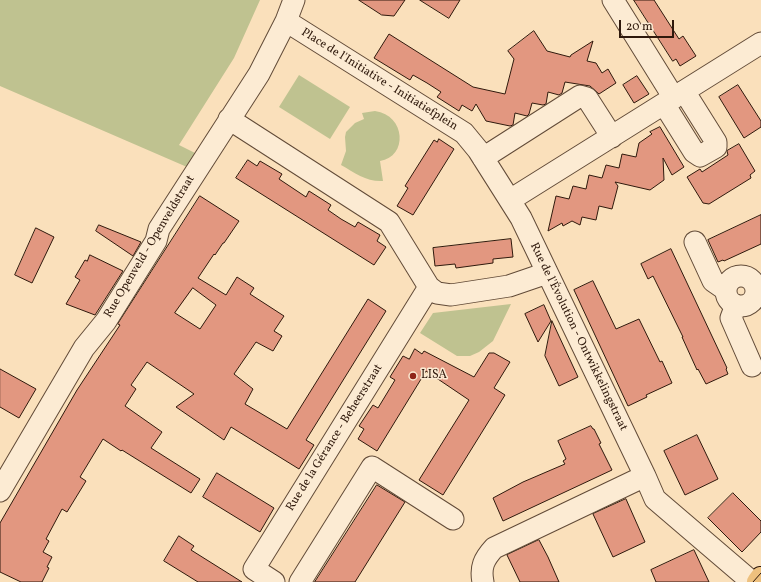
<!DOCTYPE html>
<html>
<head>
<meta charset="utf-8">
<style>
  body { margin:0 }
  #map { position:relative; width:761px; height:582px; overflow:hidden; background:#fae0bb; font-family:Vollkorn,serif }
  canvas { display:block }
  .scale { position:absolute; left:619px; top:20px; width:55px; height:18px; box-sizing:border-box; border:2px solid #2f190c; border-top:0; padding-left:5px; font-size:12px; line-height:14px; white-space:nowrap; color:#2f190c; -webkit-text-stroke:3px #fcebd3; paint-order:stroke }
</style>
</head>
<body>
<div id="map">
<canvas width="761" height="582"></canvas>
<div class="scale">20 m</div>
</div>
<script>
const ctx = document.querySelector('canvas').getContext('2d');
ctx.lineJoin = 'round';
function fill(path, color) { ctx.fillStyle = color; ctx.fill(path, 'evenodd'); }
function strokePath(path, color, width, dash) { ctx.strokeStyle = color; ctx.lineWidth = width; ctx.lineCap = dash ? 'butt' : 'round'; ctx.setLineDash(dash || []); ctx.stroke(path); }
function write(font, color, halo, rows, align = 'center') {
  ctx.font = font + ' Vollkorn,serif'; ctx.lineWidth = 3; ctx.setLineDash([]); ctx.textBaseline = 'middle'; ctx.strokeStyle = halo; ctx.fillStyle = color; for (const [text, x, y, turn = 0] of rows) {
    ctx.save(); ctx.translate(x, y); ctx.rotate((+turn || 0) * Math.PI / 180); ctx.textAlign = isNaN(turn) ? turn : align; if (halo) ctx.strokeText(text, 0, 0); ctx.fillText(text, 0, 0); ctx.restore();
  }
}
const green = new Path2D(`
  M0,0H260L234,58L179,145L195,153L187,167L0,86Z
  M299,75L350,107L330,139L279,107Z
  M375,111C406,115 408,157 380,161L383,181C367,182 355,173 341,165L346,151L345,137L346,132L355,123L364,119L362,113Z
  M511,304L493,341L479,352L470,356H457L420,333L433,313Z`);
const building = new Path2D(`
  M359,0H405L394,16L382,15Z
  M420,0H460L449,18Z
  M634,0H654L679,39L683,36L696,56L680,66L676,59L673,61Z
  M534,31L547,51L570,57L571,55L593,41L587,61L596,63L602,73L608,69L616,83L599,94L590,86L565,82L562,93L559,95L548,92L546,104L543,105L532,103L529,114L527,116L515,113L513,125L510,126L486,121L476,104L472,111L462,105L459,111L437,97L441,92L427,83L413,75L410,80L374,58L389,34L473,87L505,94L514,59L508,51Z
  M637,76L649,94L634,103L623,85Z
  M738,85L761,121V127L744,138L719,97Z
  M660,127L684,167L672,175L663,158L664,180L650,190L615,182L618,186L612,209L599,206L596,220L582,217L580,225L572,221L563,226L562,223L548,231L556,196L569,199L573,186L586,189L589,175L602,178L606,165L619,168L622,154L636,157L639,143L652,134L650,132Z
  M439,139L454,149L413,215L397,206L408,188L405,186L434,140L437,142Z
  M739,144L755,171L750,175L751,178L709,204L703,203L687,177L700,169L702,172L728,155L727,151Z
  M248,160L257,166L260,161L282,174L279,179L306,197L309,191L331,205L328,210L341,219L355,227L358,222L380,235L377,241L386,247L374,265L236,178Z
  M200,196L239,221L224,243H223L215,255L214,254L198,278L226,295L237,277L254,288L250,294L284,316L274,331L282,336L273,351L256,342L234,374L253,389L245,404L287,429L368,299L386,311L306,440L314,445L299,469L231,427L224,440L176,407L194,394L147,362L131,385L136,389L125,406L162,432L151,448L200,479L191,493L122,450L121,451L103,439L80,477L86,481L67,512L62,509L46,539L49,541L43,552L52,557L47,567L49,568L42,582H21L0,572V523L77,390L120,325L118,324ZM193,288L216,305L200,329L175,313Z
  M761,215V244L724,261L723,260L718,262L708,240Z
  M99,225L141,242L133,256L96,231Z
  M36,228L54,237L32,283L15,275Z
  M511,239L513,257L493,259V263L456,268L455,264L435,266L433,248Z
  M671,249L727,368L726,369L728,374L706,384L698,369L697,370L682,337H683L653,276L648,279L641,264Z
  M90,255L123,271L95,315L66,304L80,280L75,277L85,260L87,261Z
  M593,281L616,329L639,319L660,362L662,361L672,383L646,395L647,397L628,406L574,290Z
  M544,305L551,321L538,342L525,314Z
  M552,321L578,377L559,386L545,356Z
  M415,349L422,354L424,351L474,377L489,353H494L510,362L494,388L505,395L443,495L419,480L469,400L426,371L377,451L358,439L364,429L359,426L373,405L378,408L395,380L390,377L403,356L409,359Z
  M0,369L36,389L19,418L0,407Z
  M591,426L593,429H594L601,443L599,444L612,470L503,521L493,498L523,482L565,464L563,461L566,459L558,441Z
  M697,435L718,479L685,495L664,451Z
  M217,473L274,508L260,532L203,497Z
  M377,485L405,502L355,582H315Z
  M733,493L761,521V532L742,552L708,518Z
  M626,499L645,542L613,557L593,514Z
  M179,536L194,546L191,550L242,582H198L164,561Z
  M539,540L548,557L559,582H520L507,555Z
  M694,550L709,582H656L651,570Z`);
const minor = new Path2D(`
  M613,0L674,98
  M286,21L464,133L478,150L521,218L645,476
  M664,104L694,152L700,156L716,147V142L684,91
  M229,119L389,222L429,287L437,293L451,295L509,286L547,273
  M483,158L580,96L587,98L612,137
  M510,200L761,43
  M695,242L713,281L726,290
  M726 291a15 15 0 1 1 30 0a15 15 0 1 1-30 0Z
  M736,305L731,318L752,366
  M0,491L84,348L106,321L156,241L159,229L259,74L286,21L294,0
  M274,582L254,569L429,287
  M300,582L372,467L453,519
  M483,582C480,567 484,559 494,548L645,476L655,499L752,582`);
const major = new Path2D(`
  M758,582L761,578`);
const tram = new Path2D(`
  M753,582L761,573`);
const markers = [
  [413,376,4,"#8f2418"]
];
const streetNames = [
  ["Place de l'Initiative - Initiatiefplein",379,80,32],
  ["Rue Openveld - Openveldstraat",150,247,-59],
  ["Rue de l'Évolution - Ontwikkelingstraat",578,337,64],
  ["Rue de la Gérance - Beheerstraat",335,438,-58]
];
const poiNames = [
  ["LISA",421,376]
];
fill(green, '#bfc290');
fill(building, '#e29780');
strokePath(building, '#2f190c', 1);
strokePath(minor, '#624b38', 23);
strokePath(major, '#2f190c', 24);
strokePath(minor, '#fcebd3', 21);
strokePath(major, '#edc07e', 22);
strokePath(tram, '#2f190c', 1);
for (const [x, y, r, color] of markers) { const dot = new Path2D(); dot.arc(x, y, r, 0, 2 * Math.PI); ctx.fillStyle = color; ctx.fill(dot); strokePath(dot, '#fcebd3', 1.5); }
write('12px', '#2f190c', '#fcebd3', streetNames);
write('12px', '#2f190c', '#fcebd3', poiNames, 'left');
</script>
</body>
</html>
